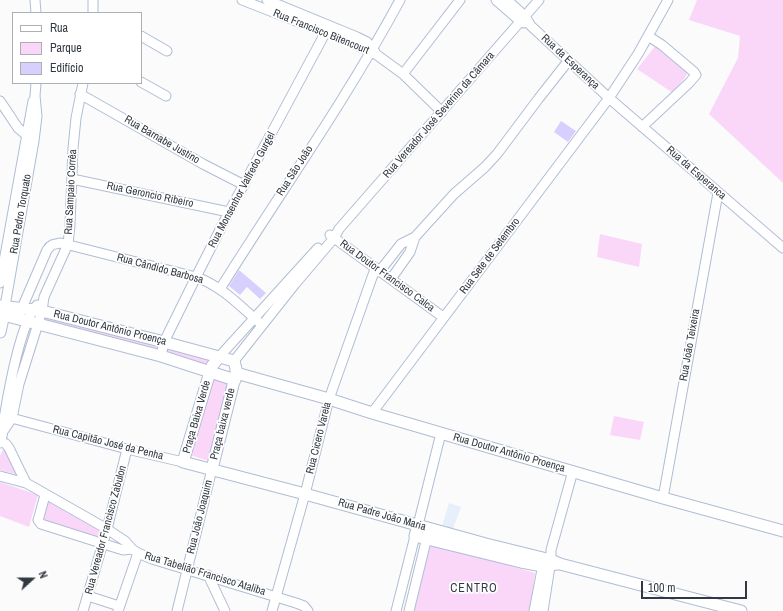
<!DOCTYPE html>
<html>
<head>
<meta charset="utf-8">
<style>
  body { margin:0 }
  #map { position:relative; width:783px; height:611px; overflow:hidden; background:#fbfbfb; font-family:"Archivo Narrow",sans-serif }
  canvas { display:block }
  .legend { position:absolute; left:12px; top:12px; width:130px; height:72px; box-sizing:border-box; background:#fff; border:1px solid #adafb3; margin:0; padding:5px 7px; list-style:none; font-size:12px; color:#323841 }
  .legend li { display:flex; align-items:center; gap:8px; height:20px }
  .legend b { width:20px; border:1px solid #adafb3 }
  .north { position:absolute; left:12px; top:559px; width:40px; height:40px; -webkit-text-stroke:3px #fff; paint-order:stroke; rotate:69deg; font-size:11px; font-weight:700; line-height:16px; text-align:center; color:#323841 }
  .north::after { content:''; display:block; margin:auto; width:14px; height:18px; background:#323841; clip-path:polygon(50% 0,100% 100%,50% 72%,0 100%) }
  .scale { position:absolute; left:641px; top:581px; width:106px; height:18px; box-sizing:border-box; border:2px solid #323841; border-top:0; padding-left:5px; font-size:12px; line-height:14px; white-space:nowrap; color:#323841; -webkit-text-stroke:3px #fff; paint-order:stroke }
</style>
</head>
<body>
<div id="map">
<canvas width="783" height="611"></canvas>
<ul class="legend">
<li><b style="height:5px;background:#fff"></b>Rua</li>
<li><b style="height:11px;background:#fad7f9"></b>Parque</li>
<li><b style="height:11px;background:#d7cffe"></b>Edifício</li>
</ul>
<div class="north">N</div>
<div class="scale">100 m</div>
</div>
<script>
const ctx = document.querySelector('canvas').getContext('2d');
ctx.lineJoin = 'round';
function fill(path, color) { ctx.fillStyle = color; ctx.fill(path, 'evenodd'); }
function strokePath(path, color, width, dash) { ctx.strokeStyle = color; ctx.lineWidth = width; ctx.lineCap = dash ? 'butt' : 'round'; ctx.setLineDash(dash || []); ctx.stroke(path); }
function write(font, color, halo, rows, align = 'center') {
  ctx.font = font + ' "Archivo Narrow",sans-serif'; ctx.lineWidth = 3.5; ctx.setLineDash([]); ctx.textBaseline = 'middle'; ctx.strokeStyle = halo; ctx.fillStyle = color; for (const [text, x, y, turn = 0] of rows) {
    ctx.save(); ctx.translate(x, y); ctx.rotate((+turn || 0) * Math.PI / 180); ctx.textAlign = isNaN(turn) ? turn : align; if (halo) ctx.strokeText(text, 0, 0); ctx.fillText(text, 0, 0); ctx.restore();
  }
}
const built = new Path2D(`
  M449,503L461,507L453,529L442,526Z`);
const green = new Path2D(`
  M697,0H783V183L709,114L738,58L740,36L689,20Z
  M656,45L689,72L673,93L637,69Z
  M600,234L642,244L639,267L597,257Z
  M46,315L214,358L208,366L45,323Z
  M211,378L229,384L209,461L190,455Z
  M614,416L644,422L640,440L610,435Z
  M4,447L12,464L19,475L0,470V456Z
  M0,482L38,495L29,527L0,516Z
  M47,501L103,533L101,541L40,521Z
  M431,543L535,573L530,611H413Z`);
const building = new Path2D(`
  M561,121L576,131L568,142L554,132Z
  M239,270L266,293L260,299L247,287L240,295L229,286Z`);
const minor = new Path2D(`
  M35,0L36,13
  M93,0V13
  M242,0L352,43L377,55L403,74L442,112
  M267,0L357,37L367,42L375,52
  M496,0L520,21L524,23
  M507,0L525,16L531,26L609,98L783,248
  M141,36L167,51
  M403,74L460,0
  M141,82L166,96
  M80,94L203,164L244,185
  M0,101L18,128L30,138
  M642,127L689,83L696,75L694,72L662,45L648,36
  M72,179L229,212
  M330,235L443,317
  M379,272L401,244L415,237L454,194L485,167L497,154L539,98L569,60
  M391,279L410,252L415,237
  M0,283L33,101
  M220,289C280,193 346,100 400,0
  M5,306L34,141L37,116L35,96L36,83
  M22,308L47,250C51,244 54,244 61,243L196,277C222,286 241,307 262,325
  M161,356L164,342L196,277L229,212L329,26
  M219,357L318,248
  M234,361L295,284L334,238L339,229L539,0
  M372,413L609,98L638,54L668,0
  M4,416L127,449L183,462
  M4,430L12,418L19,384L42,311L44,297L68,244L70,225L73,148L76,118L83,83
  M0,441L6,444L9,448L26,483
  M0,443C4,433 3,424 5,413C9,388 21,322 37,305
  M0,476L26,483L35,488L107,529L125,541L132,549L138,553L152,559L296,603L304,606L308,611
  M45,495L39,517L38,520L41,524L123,550L132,549
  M663,498L718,193
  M418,525L441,433
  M208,575L225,611
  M88,596L119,606
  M83,611L107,529L127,449
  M118,611L138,553
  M177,611L212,469
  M272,611L305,494L329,399L375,269
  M396,611L415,536
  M409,611L428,533
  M534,611L544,559
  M543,611L551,560V550L573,471`);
const major = new Path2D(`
  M0,306L42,311L164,342L234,361L236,369V373L212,469
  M0,314L161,356L235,380
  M0,332L5,309
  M219,357L212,366L210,372L183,462L305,494L486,544L551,560L560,564L741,611
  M236,373L329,399L372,413L663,498L783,531
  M418,525L415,536L521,562L543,566L557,564`);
const streetNames = [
  ["Rua Francisco Bitencourt",321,32,22],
  ["Rua da Esperança",570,62,43],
  ["Rua Vereador José Severino da Câmara",439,115,-49],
  ["Rua Barnabe Justino",162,140,30],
  ["Rua São João",295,171,-57],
  ["Rua da Esperanca",696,173,41],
  ["Rua Monsenhor Valfredo Gurgel",242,190,-62],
  ["Rua Sampaio Corrêa",71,192,-87],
  ["Rua Geroncio Ribeiro",150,195,12],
  ["Rua Pedro Torquato",21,214,-80],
  ["Rua Sete de Setembro",490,256,-53],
  ["Rua Cândido Barbosa",160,269,15],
  ["Rua Doutor Francisco Calca",387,276,36],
  ["Rua Doutor Antônio Proença",110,328,14],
  ["Rua João Teixeira",690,345,-80],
  ["Praça Baixa Verde",197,417,-74],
  ["Praça baixa verde",223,424,-76],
  ["Rua Cicero Varela",319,438,-76],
  ["Rua Capitão José da Penha",108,443,14],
  ["Rua Doutor Antônio Proença",509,453,16],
  ["Rua Padre João Maria",382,515,16],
  ["Rua João Joaquim",200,517,-76],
  ["Rua Vereador Francisco Zabulon",106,530,-75],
  ["Rua Tabelião Francisco Ataliba",205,574,17]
];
const neighbourhoodNames = [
  ["CENTRO",474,589]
];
fill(built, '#e7effb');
fill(green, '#fad7f9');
fill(building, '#d7cffe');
strokePath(minor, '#afbdd4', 11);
strokePath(major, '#afbdd4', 13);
strokePath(minor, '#fff', 9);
strokePath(major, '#fff', 11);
write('11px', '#323841', '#fff', streetNames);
ctx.letterSpacing = '1px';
write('12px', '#323841', '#fff', neighbourhoodNames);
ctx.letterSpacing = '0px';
</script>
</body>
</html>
